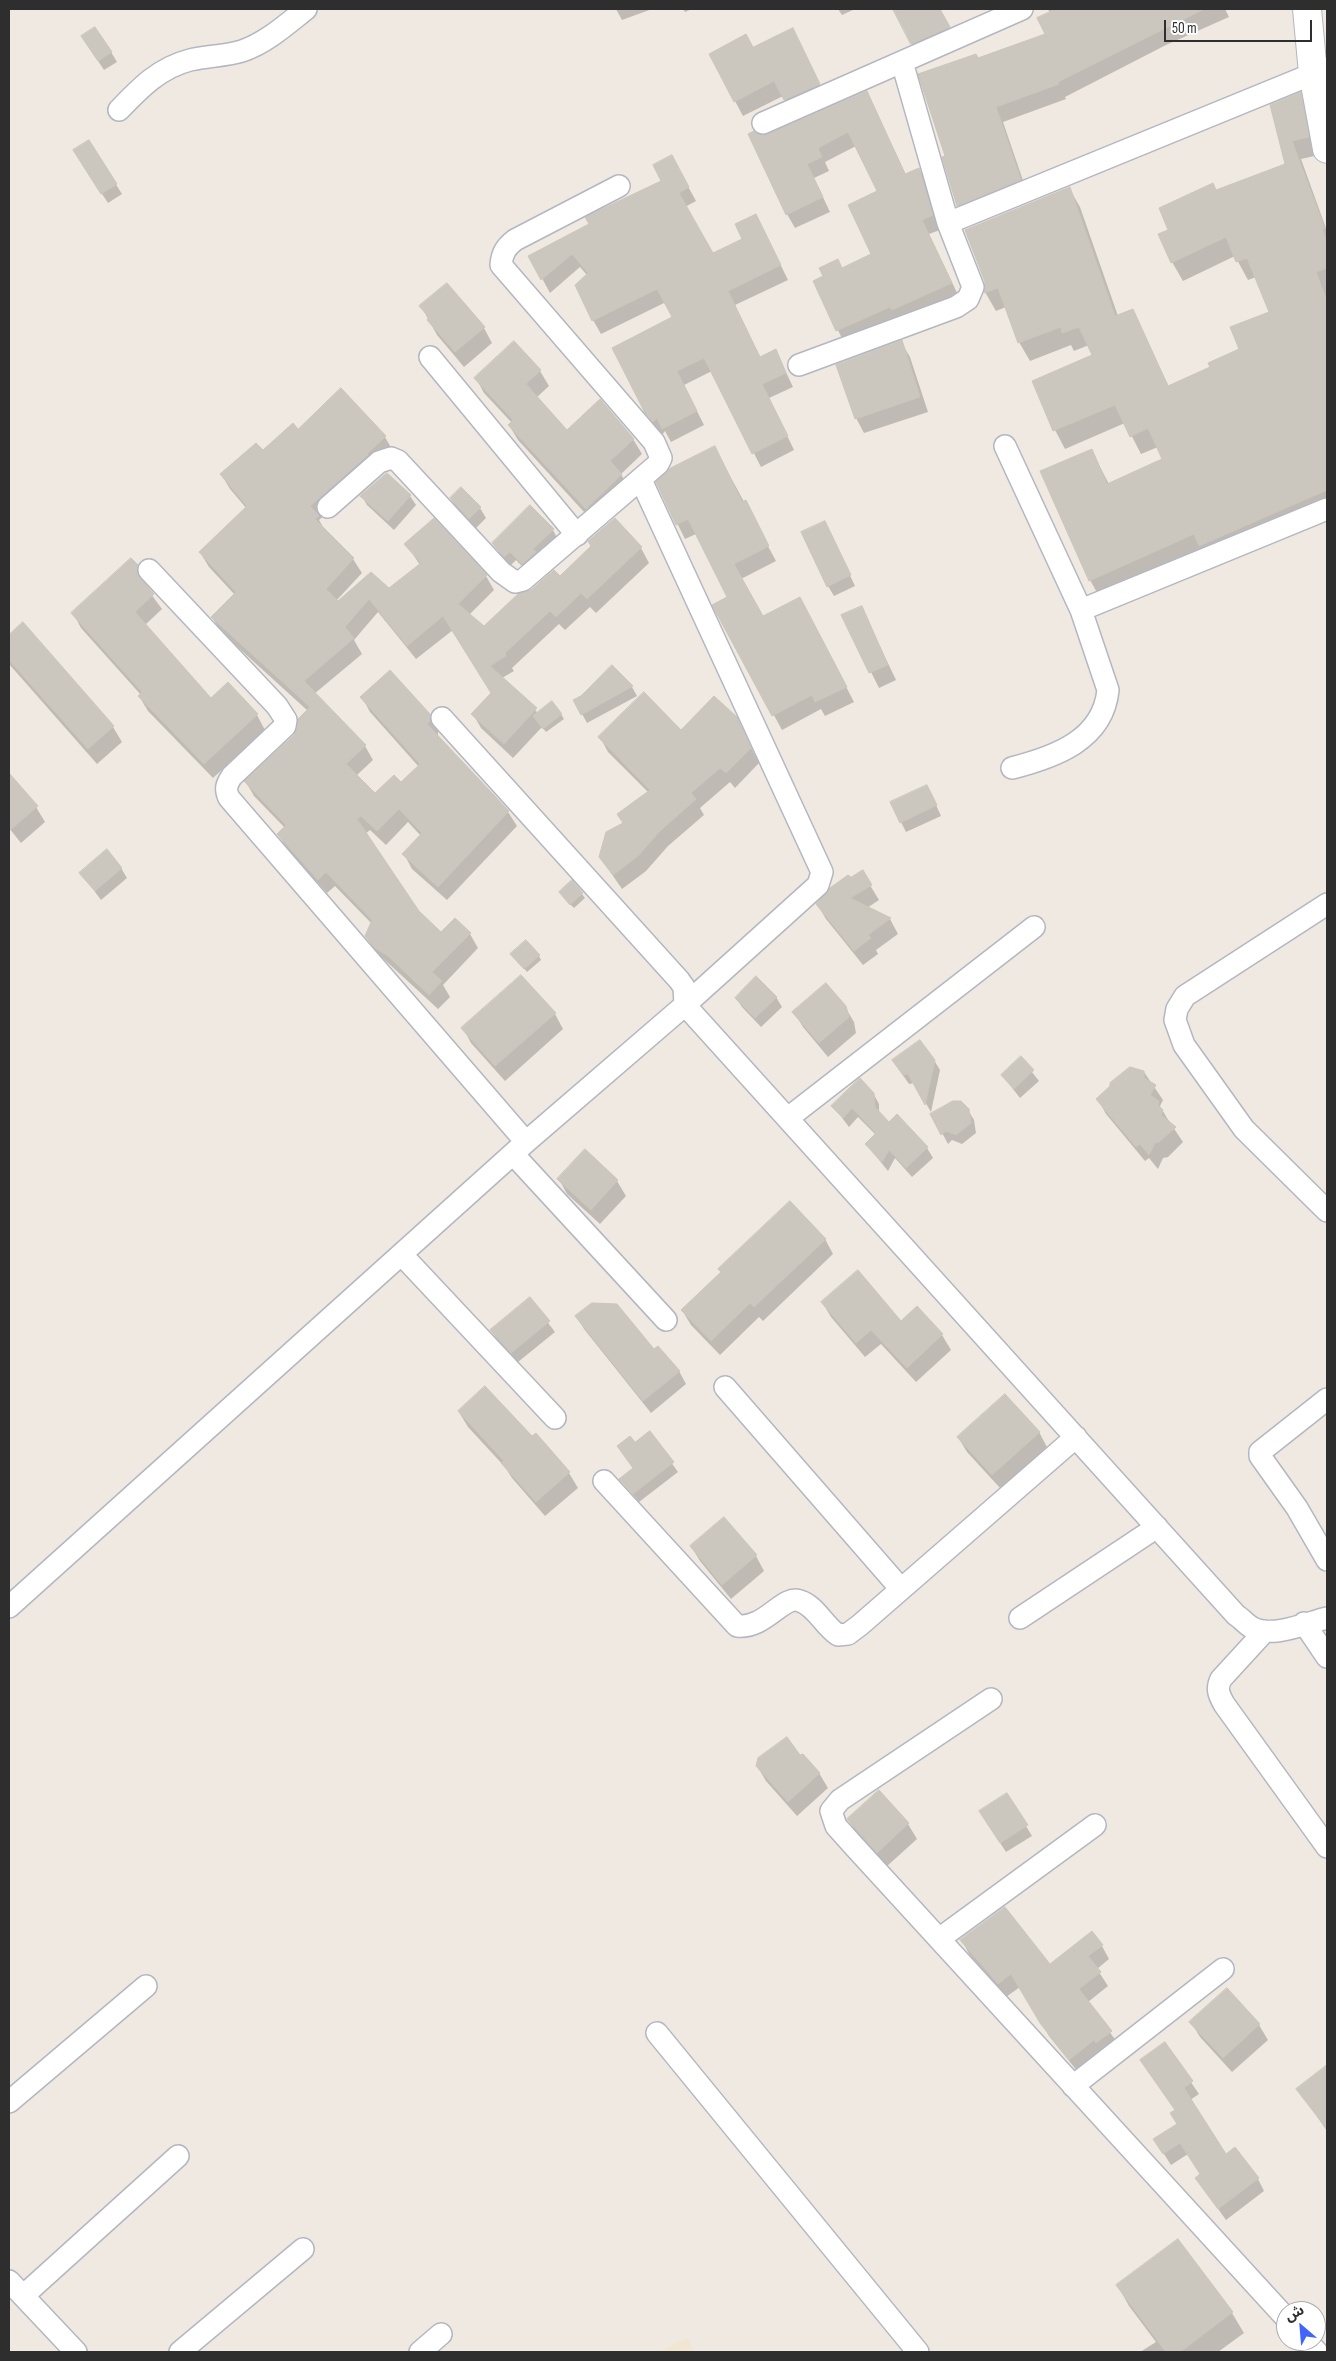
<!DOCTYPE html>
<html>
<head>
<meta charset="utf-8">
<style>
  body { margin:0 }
  #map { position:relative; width:1336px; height:2361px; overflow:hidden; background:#efe9e1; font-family:"Sofia Sans Condensed","Noto Sans Arabic",sans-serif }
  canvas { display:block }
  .frame { position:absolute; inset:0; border:10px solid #2e2e2e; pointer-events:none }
  .north { position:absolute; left:1276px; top:2301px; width:50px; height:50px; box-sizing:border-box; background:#fff; border:1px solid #ababab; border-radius:50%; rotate:333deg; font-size:14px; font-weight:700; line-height:20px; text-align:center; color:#2e2e2e }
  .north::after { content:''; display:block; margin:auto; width:18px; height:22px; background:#4264fb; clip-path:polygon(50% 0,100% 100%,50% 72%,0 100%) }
  .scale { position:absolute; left:1164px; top:20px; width:148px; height:22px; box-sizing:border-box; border:2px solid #2e2e2e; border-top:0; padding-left:6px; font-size:15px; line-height:18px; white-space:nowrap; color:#2e2e2e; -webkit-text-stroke:4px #fff; paint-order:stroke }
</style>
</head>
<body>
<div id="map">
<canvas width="1336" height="2361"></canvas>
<div class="frame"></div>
<div class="north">ش</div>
<div class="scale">50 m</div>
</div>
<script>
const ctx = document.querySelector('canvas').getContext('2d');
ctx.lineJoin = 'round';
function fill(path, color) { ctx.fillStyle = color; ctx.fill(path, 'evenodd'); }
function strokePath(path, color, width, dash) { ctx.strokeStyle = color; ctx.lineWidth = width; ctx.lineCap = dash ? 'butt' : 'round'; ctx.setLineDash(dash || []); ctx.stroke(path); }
const education = new Path2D(`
  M687,2338L694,2352H658Z`);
const shadow = new Path2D(`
  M616,9H652L622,20Z
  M683,9H692L685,12Z
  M838,9H855L842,15Z
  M894,9H940L957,43L920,59Z
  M1048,9H1225L1229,17L1166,45L1065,97L1066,99L1003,122L1028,195L967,219L958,204L947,157L978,59L1047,34L1050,13Z
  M793,30L827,100L793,115L783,96L743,116L735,101L753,48Z
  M82,37L111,52L117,62L104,70Z
  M1300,94L1311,112L1319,155L1301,159L1327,231V513L1100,598L1090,580L1091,450L1109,484L1163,460L1158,447L1141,454L1125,423L1065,449L1055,430L1094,356L1089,345L1074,351L1071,345L1030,361L1019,342L1006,307L996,311L985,292L1069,188L1080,207L1118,316L1132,310L1169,387L1212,367L1240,350L1271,313L1256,277L1248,280L1235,256L1183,281L1172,262L1170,230L1216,191L1286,165Z
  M874,107L906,175L919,169L927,183L940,230L929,234L959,297L845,345L815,281L873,255L879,192L856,146L825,162L829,171L814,178L830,212L795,228L787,214L761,137Z
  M89,142L122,194L108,203L80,160Z
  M679,170L696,201L685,207L713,254L763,229L788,280L735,305L760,358L776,351L793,387L769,398L794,450L761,467L712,371L684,385L704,425L671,442L665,431L662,435L655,427L646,412L674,318L666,302L601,334L593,320L587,275L580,267L550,293L530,256L591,225Z
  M421,306L484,328L492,343L464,367L437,335Z
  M901,342L910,357L928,412L864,433L856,418Z
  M540,371L549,386L536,398L566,431L633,439L642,454L621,474L630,490L595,524L518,440L509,425L512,423L484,393L476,378Z
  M298,430L385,437L393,451L375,470L319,520L326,532L353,559L362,573L336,601L338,603L389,590L420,565L406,544L486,576L494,590L469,615L484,628L560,578L641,548L649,563L596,613L590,607L565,630L559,624L512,668L514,671L502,678L538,713L561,714L564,719L546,732L542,727L513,758L481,728L473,714L492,693L453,630L416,659L378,612L354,640L362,654L314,694L365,746L373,760L356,776L375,795L401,784L419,767L370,712L362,697L429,715L438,730V736L508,812L517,826L447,900L412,869L404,854L421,836L408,822L386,845L370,830L365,834L418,912L441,934H470L478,948L443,985L450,997L438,1009L375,951L366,936L372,924L335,886L327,893L287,849L278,834L285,828L254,796L246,782L295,736L308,711L221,632L212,617L235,595L209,567L200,552L247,509L230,489L221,474Z
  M723,463L776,561L741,579L763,618L808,613L854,702L825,716L821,709L782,730L714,605L729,597L696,534L685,539L657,483Z
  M461,489L480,508L486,518L476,528L457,508L451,499Z
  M362,496H410L416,505L394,530L367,505Z
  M553,530L558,540L529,573L516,560L510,566L493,544Z
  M830,533L855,586L834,596L828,586Z
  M137,566L145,582V586L162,609L145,625L211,700L257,715L265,730L213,778L148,711L139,696L141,695L81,628L73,613Z
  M861,607L896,680L879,688L843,616Z
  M23,624L113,727L122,742L97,764L9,664V636Z
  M612,667L632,687L637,696L587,723L575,701Z
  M736,718L759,763L735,788L730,782L700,808L704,815L668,846L646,871L622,889L600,857L624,824L618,815L648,792L608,752L600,737L681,731Z
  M9,775L36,807L45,822L21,843L9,828Z
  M932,796L941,816L906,832L901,822Z
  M121,868L127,878L101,900L81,873Z
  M862,872L879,900L867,908L890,919L898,934L876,950L878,954L863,965L826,919L817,904Z
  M582,894L585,898L574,908L563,897Z
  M539,956L541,960L527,972L515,958Z
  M776,997L782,1007L761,1027L742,1007L736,998Z
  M845,1007L854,1022L856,1033L828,1057L803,1027L794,1012Z
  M555,1014L563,1029L505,1081L471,1043L463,1028Z
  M1021,1058L1039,1081L1020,1098L1002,1075Z
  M934,1060L940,1070L931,1112L914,1083L909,1084L893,1061Z
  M1144,1072L1163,1100L1160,1106L1167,1118L1183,1142L1168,1157L1163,1158L1158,1169L1149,1158L1145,1161L1106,1114L1098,1099Z
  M873,1093L879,1104V1114L889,1123L927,1148L933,1158L912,1177L895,1158L888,1171L866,1144L876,1135L858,1117L849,1127L833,1106Z
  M968,1110L974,1120L976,1133L962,1144L952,1140L948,1144L932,1114Z
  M585,1151L617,1181L626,1196L600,1224L567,1194L559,1179Z
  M825,1239L833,1254L763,1321L759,1317L720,1355L691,1325L682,1310Z
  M530,1299L555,1332L518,1362L498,1341L492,1331Z
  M822,1302L901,1323L917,1308L942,1335L951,1350L916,1382L881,1344L865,1357L831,1317Z
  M577,1317L679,1371L686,1384L651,1413L584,1329Z
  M459,1412L532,1438L536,1435L569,1473L578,1488L545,1516L512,1478L505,1467L468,1427Z
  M1039,1432L1047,1447L1001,1489L967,1452L958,1437Z
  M650,1433L678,1472L639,1502L620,1479L634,1469Z
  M724,1519L756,1556L764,1571L731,1599L700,1561L691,1546Z
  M757,1766L819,1773L828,1788L797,1816L766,1781Z
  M879,1792L908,1824L917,1839L886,1867L857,1834L848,1819Z
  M1007,1795L1032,1836L1006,1852L986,1821Z
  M962,1940L1049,1965L1102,1946L1109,1959L1097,1969L1108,1986L1088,2002L1119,2045L1078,2072L1049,2036L1020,1987L1006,1997L969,1954Z
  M1227,1990L1259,2025L1268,2040L1232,2072L1200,2037L1191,2022Z
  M1165,2044L1199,2094L1190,2100L1226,2156L1258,2179L1264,2191L1226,2220L1196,2178L1201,2174L1188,2154L1171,2165L1162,2151L1178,2124L1176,2111L1141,2060Z
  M1327,2067V2131L1298,2089Z
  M1178,2241L1232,2313L1244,2333L1218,2352H1140L1156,2342L1129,2306L1118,2286Z`);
const building = new Path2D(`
  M893,9H940L950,27L911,44Z
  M1056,9H1204L1058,82L1059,84L996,107L1021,180L957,206L942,157L945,156L918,74L976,54L978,58L1045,34L1037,18Z
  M95,27L112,52L98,61L81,36Z
  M793,28L820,84L784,100L774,81L734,102L709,54L746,34L753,47Z
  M867,91L905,174L919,168L933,215L922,220L952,283L892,310L890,307L836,331L813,281L823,276L819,268L838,259L842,268L871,254L848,205L877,191L848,132L818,148L822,157L807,164L823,197L786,215L748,134L754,131L761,135L768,134Z
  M1301,92L1309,137L1292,141L1325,229H1322L1327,242V268L1316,272L1327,301V490L1199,546L1194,534L1089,581L1040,471L1092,449L1107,484L1162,459L1148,428L1130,437L1115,405L1053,431L1032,381L1092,355L1079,327L1062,333L1061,327L1018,343L998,288L984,293L985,282L965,230L1070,187L1115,316L1133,309L1168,386L1210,367L1208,363L1239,349L1230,327L1269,312L1247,258L1236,262L1226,237L1171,263L1158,234L1168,230L1159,208L1213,183L1216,190L1285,164L1270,105Z
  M89,140L117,184L101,194L73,150Z
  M672,155L689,187L679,193L713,253L742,239L735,224L756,214L781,265L728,291L760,357L776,349L786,373L762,384L788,436L752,454L704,358L677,371L697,411L662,429L657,418L653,422L645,413L612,348L672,317L657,289L592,321L575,285L588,273L572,254L541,280L528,256L589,224L585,217L661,181L653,165Z
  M447,283L485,327L455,352L427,320L429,317L419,306Z
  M902,340L920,397L855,419L836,365Z
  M514,341L541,370L526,384L567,430L600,399L634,439L610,461L622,474L586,509L508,425L513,420L474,378Z
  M341,388L386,436L367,454L368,455L310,506L319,516L315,519L354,558L326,589L338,601L371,572L389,588L421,563L404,544L434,518L487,575L458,604L484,626L518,594L531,590L554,570L560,576L591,546L588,541L615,518L642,547L587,599L581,593L556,617L550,611L505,653L506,656L490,666L537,708L504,744L471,714L491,693L443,616L407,646L369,599L345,627L354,638L304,681L366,745L346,764L375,793L394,775L401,782L420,764L360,697L390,670L430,714V721L427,724L509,811L438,887L402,854L422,833L399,809L377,831L361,816L357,819L419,911L441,932L455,918L471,933L432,972L442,981L429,995L388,956L375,948L365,936L372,920L326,872L318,880L277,834L286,825L244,781L294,735L297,728L298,719L310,707L211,617L236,592L199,552L247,506L220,474L256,443L263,450L293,423L298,429Z
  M715,446L742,502L746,500L769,546L734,564L763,616L800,597L847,687L815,702L812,695L772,716L712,605L727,597L688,519L676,525L656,482L669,469Z
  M387,473L411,495L388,521L360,496Z
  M461,487L481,507L469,519L450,498Z
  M530,505L554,529L533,549L536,552L522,564L510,552L504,557L492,543Z
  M825,521L851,575L827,587L801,532Z
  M131,558L138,565L137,572L140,578L154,594L135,612L211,698L228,682L258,714L204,764L138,696L142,692L71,613Z
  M862,606L888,665L869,673L841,615Z
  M23,622L114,726L88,749L9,660V635Z
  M612,665L633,686L581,715L573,700L581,696Z
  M644,692L681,730L714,696L737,717L751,748L726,773L720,768L691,793L696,799L660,831L638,856L613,875L599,857L606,832L623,823L617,814L650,790L598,737Z
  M552,701L562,714L543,729L533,716Z
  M9,773L38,806L9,831Z
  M927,785L937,805L900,823L890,802Z
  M107,849L122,868L95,891L79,873Z
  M863,870L872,885L850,898L891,918L868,935L871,938L854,951L816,904L830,888L848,875L851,877Z
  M572,880L583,893L570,905L559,892Z
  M526,940L540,955L524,969L510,954Z
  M521,975L556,1013L495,1066L461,1028Z
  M756,976L777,997L755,1018L735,998Z
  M826,983L846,1006L849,1017L819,1043L792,1012Z
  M920,1040L935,1060L925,1105L908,1074L903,1075L892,1060Z
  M1021,1056L1034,1070L1014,1089L1001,1075Z
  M1130,1067L1144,1071V1078L1156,1085L1150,1095L1159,1101L1158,1105L1163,1110L1161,1115L1176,1127L1159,1142L1155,1143L1149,1155L1140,1144L1136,1147L1096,1099L1110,1086V1083Z
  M860,1078L874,1093L875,1107L889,1122L897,1114L928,1147L906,1168L889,1150L882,1162L865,1144L876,1133L852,1108L843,1118L831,1106Z
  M953,1101H961L969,1109L971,1123L956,1135L946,1131L941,1135L930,1114Z
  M585,1149L618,1180L591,1210L557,1179Z
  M790,1201L826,1239L754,1307L750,1303L711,1341L681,1310L721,1272L718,1269Z
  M858,1270L901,1321L917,1306L943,1334L907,1368L871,1330L856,1343L821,1302Z
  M530,1297L550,1321L511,1353L490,1330Z
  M592,1303L617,1304L654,1349L658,1346L680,1371L643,1401L575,1316Z
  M485,1386L532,1436L536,1433L570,1472L536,1502L501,1463L504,1461L458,1411Z
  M1005,1394L1040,1432L992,1475L957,1437Z
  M650,1431L674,1462L633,1494L619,1479L633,1468L617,1446L630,1436L635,1442Z
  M724,1517L757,1555L722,1585L690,1546Z
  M787,1737L800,1755L803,1754L820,1773L788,1802L756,1766L758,1758Z
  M879,1790L909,1823L877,1853L847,1819Z
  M1007,1793L1028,1825L1000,1843L979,1811Z
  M1005,1907L1050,1964L1092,1931L1103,1945L1088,1956L1101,1972L1079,1989L1112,2031L1096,2043L1094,2040L1069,2060L1040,2023L1011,1974L998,1984L960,1940Z
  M1227,1988L1260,2024L1223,2058L1189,2022Z
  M1165,2042L1193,2081L1184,2088L1226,2154L1235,2147L1259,2178L1218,2209L1195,2178L1200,2174L1180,2143L1163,2154L1153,2139L1177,2124L1170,2113L1175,2110L1140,2060Z
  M1327,2065V2129L1296,2089Z
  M1178,2239L1233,2312L1180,2352H1166L1116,2285Z`);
const street = new Path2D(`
  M119,110C140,88 159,68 190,60C207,56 226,56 242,51C266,43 287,24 306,9
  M763,123L1022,9
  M948,223L1327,68
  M430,357L577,535
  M799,365L956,307L968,299L973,287L948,223L902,62
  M1005,446L1081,610L1108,690C1103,740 1055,757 1012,768
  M328,507L379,462L391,458L398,461L501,572L515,582L523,580L658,464L661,458L654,442L501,265C502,253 506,247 515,240L619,186
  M149,570L277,706L286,720L285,726L232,776C226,785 225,789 229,798L526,1142
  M1081,610L1327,509
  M442,718L679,980L684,987L685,1005L1236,1615C1241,1618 1246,1624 1251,1627C1272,1639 1306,1623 1327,1618
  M1327,904L1185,996L1177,1009L1175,1020L1184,1045L1244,1129L1327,1211
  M788,1118L1034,927
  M513,1154L666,1320
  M402,1255L555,1418
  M725,1387L901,1589
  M1327,1399L1260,1452V1456L1297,1508L1327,1560
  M604,1481L737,1626C766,1629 783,1594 800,1601C816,1606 824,1626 838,1635L848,1634L860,1625L1076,1437
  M9,1607L526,1142L685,1005L818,885L822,872L641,480
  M1020,1618L1157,1527
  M1304,1623L1327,1657
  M1265,1631L1221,1679C1216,1689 1219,1695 1224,1704L1327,1847
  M991,1699L840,1800L831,1811L836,1826L853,1845L1286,2318
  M939,1939L1095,1825
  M657,2033L918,2352
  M1073,2086L1223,1969
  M9,2102L146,1986
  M9,2281L76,2352
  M23,2296L178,2156
  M1307,2341L1317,2352
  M180,2352L303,2249
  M420,2352L441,2334`);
const secondary = new Path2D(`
  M1307,9L1313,73L1327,149`);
fill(education, '#f0e6d1');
fill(shadow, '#0003');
fill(building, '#cbc7bf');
strokePath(building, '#cbc5ba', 1);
strokePath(street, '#b4b7c1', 24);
strokePath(secondary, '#b4b7c1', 30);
strokePath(street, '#fff', 21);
strokePath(secondary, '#fff', 28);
</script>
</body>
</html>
